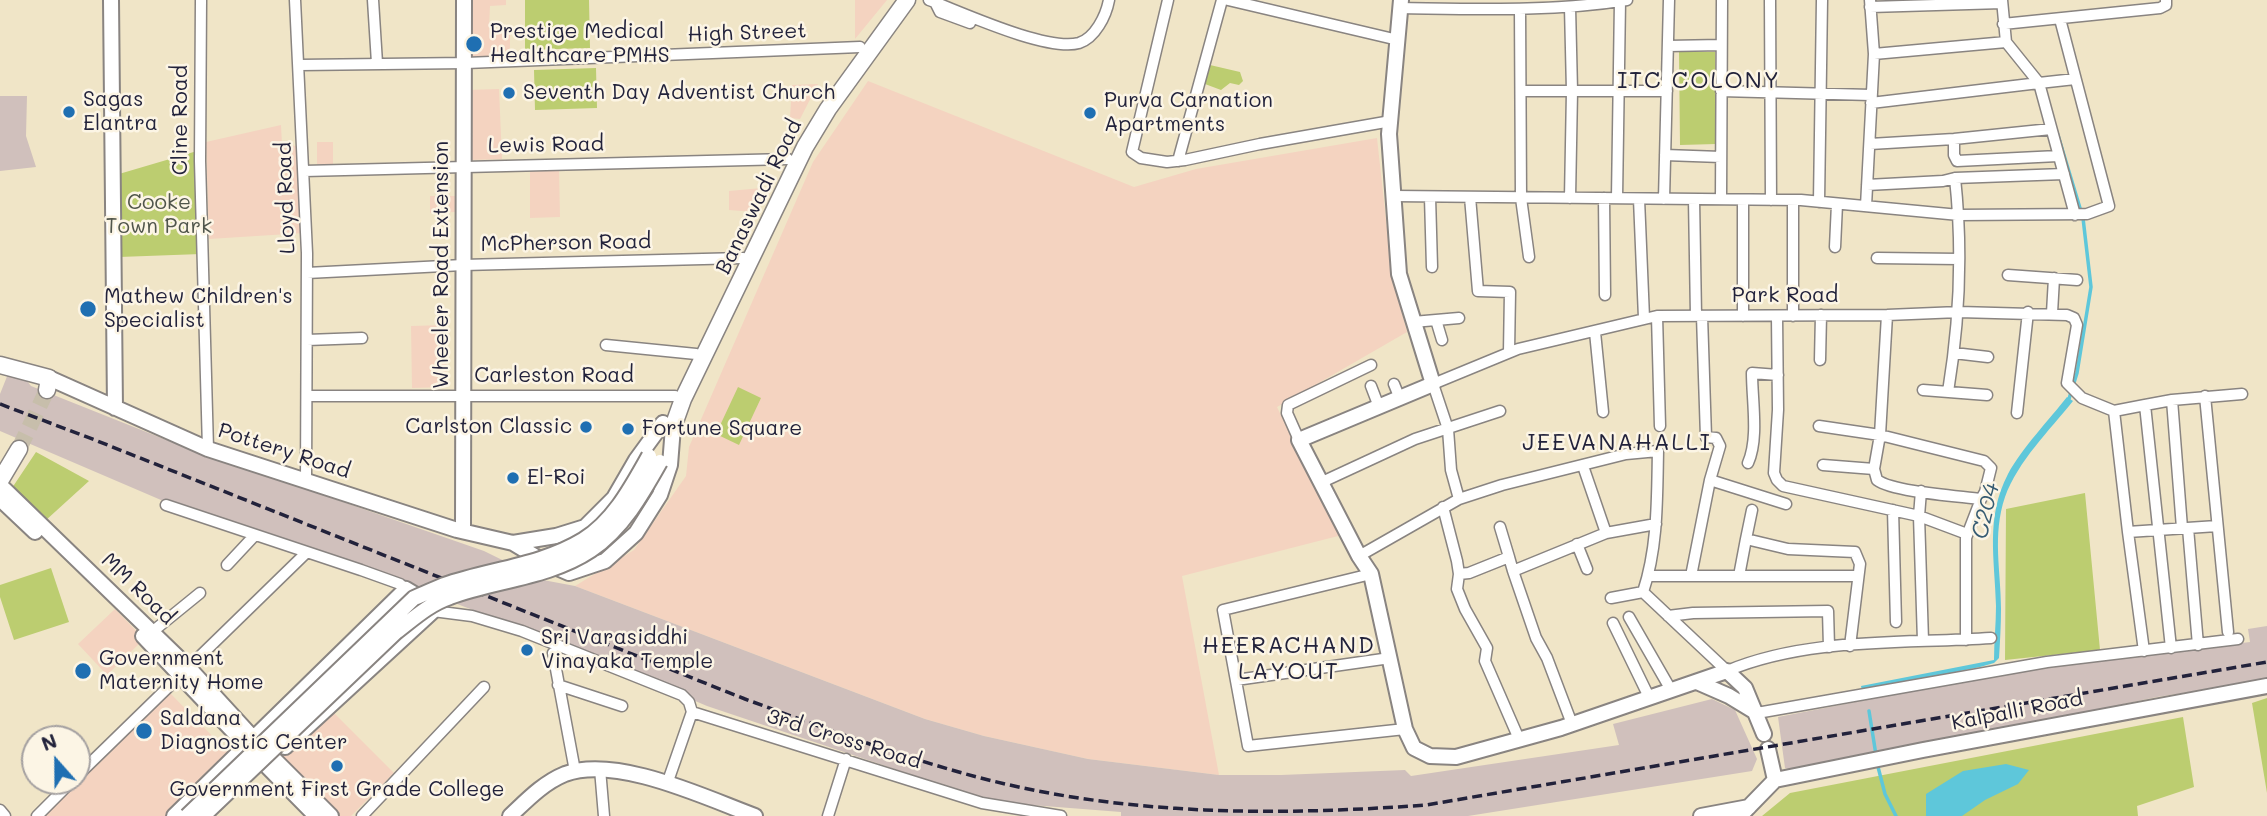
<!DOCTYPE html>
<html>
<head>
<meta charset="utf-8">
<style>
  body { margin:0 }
  #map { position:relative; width:2267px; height:816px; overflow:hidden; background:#f0e5c7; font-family:Mali,sans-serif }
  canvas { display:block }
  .north { position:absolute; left:21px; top:725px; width:70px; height:70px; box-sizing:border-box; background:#fcf5e5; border:2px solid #a5a1a1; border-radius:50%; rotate:339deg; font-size:19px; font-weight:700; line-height:28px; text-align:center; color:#22223b }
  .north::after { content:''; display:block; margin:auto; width:24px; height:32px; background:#1f6fb2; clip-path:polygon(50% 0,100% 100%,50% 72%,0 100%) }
</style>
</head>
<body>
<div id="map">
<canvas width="2267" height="816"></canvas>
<div class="north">N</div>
</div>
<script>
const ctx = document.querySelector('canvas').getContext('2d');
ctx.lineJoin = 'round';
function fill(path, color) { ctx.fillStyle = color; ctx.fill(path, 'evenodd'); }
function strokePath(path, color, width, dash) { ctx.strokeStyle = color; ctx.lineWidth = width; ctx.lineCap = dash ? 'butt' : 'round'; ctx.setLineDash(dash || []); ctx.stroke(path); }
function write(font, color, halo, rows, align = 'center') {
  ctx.font = font + ' Mali,sans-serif'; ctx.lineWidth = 5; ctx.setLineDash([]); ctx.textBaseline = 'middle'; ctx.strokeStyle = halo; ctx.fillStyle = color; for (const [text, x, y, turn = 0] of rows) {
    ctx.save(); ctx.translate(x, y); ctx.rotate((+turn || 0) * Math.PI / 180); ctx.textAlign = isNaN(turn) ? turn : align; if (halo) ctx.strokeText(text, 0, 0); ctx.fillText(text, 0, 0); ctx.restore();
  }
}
const built = new Path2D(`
  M468,0H506V5L490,6L489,28H510V58L468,59Z
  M855,0H887L855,39Z
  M868,81L1134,187L1196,169L1377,138L1392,274L1407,332L1277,407L1322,501L1342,535L1182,576L1219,775L1088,759L984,736L925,719L575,586L634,550L686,476L689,447L813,162Z
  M818,84L800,119L790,118L792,85Z
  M499,89L502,159L469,160L466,90Z
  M281,125L282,145L298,146L304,233L209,239L206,142Z
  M317,142H333V164H317Z
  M559,169L560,217L530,218V170Z
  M762,188L754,212L729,210V191Z
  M430,196H455V212L430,213Z
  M446,325L447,387L412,388L411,326Z
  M115,609L144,639L107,675L78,644Z
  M168,691L231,755L168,816H40Z
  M330,709L394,773L351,816H337L280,759Z`);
const industrial = new Path2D(`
  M0,96H27L26,136L36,167L0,171Z
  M8,374L23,376L31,386L179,445L484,551L543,580L575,586L925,719L984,736L1088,759L1219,775H1281L1405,770L1411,776L1619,745L1613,724L1712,699L1735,710L1757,759L1752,771L1468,816H1121V812L993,802L707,706L559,643L405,584L168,503L0,431V394Z
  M2267,626V680L2157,697L1800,772L1785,768L1778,717L2001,674L2250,642L2248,629Z`);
const green = new Path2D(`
  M525,0H589L590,48L525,50Z
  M1679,52H1715L1716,144L1680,145Z
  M1210,65L1240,72L1243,81L1239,85L1230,83L1221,90L1205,84Z
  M596,68L597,108L535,110L534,70Z
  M197,151L201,254L119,257V174Z
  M738,387L761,398L739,445L716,434Z
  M36,452L89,481L45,521L12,488Z
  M2085,493L2100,650L2005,660L2006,509Z
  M51,568L69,622L14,640L0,597V585Z
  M2267,698V793L2252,703Z
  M2183,717L2194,787L2137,806L2138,816H1762L1790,793Z`);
const water = new Path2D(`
  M2067,397L2073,401C2050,430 2018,461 2005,497C1992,535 2001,571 2001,609C2001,625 2000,642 1999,658L1994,663L1980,667L1862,691L1861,686L1994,660C1994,642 1996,624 1996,606C1995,560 1985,518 2008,474C2022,448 2049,420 2067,397Z
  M2006,764L2029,770L2018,784L1985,800L1962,816H1926V794L1963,771Z`);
const stream = new Path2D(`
  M2057,132L2083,218L2091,287L2077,373L2068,402
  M1869,711L1876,755
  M1877,763L1885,794L1896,816`);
const primaryTunnel = new Path2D(`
  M19,449L47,390`);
const street = new Path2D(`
  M201,0L200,161L208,449
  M295,0L307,253L306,480
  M373,0L377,63
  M929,0C961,12 1047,52 1079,43C1095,38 1106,16 1109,0
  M1168,0L1132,152L1141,158L1167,162L1185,160L1260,144L1391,121
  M1228,0L1398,40
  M1770,0L1771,200
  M2002,0L2006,42L2039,83L2075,79
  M935,2L940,12L970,23
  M1570,7L1572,91L1570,198
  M1870,7L2002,3
  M1400,8C1476,9 1552,12 1627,0
  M1520,9L1521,198L1529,257
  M2003,24L2160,8L2166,5V0
  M1668,46L1721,45
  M1874,54L2006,42
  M300,65L466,63L860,47
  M1521,91H1667
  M1721,91L1871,95
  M1871,103L2039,83L2075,215
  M1954,139V155L1957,161L2058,156
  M1870,144L1954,139L2051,129
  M1665,155L1721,157
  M1178,161L1222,0
  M304,171L788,159
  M1867,185L1943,181L1955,178L2064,174
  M1394,196L1801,200L1959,215L2087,214L2109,206L2060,19
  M1430,197L1432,267
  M1470,197L1478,291L1510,292L1509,352
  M1604,198L1605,295
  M1617,198L1620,1
  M1639,199L1644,318
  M1664,199L1669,0
  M1694,199L1696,316
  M1721,199L1722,0
  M1819,202L1822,0
  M1866,206L1874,54L1870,0
  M1835,247L1837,204
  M1877,258L1959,259
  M307,273L463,265L743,258
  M2008,275L2077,280
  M2052,313L2054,278
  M1657,316L1660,426
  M1743,316V200
  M1777,316L1778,410L1774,473L1777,480L1783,486L1919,516L1967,534
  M1793,316V200
  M1436,320L1442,340
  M1413,322L1459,318
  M1595,332L1603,412
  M307,340L362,338
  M606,345L696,354
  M1954,353L1988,357
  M1820,360L1821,315
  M1394,384L1400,399
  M1371,386L1379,407
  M1923,390L1987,395
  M1948,392C1960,319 1963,252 1955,178
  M307,396H675
  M2205,396L2228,632
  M2172,400L2182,528
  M2145,405L2172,400L2242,394
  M2114,411L2145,405L2171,648
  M2017,413L2028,312
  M1819,426L1880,435L1984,461L1991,468L1985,492L1981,499C1958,496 1893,492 1877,480L1874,469L1880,435L1887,315
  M1299,440L1287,413L1288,405L1371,365
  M1748,463C1759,438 1752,401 1752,373L1778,375
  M1823,465L1874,469
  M1583,466L1606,533
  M1710,480L1786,504
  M1320,483L1415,439L1500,411
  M1921,491L1919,516L1923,641
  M1459,499L1451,470L1448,429L1433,384L1518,349L1657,316L1887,315L1959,312L2067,315L2074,318L2077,325L2067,383L2082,398L2114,411L2128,532L2144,651
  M166,505L361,570L400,584L406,589
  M1443,507L1457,561L1459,574L1457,589L1465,609L1487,648L1485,661L1519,739
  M1893,510L1896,622
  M1500,527L1509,557
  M2188,528L2198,645
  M2128,532L2217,526
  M1746,539L1752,510
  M1577,544L1587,569
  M1359,556L1459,499L1502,485L1626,454L1658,451C1657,499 1658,547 1643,592L1727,671C1808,637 1904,644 1991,638
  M227,565L255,535
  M1513,571L1536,638L1547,658L1572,724
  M1371,574L1223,610L1248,746L1405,729
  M1459,574L1469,573L1509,557L1513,571L1606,533L1656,524
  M1648,576H1858
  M1691,576L1710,480L1720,446L1716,438L1706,437L1702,316
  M1739,576L1746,539L1788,549L1855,552L1860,564L1850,646
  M1611,598L1643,592
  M433,611L472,616L522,631L682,695L689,702L692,712
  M1668,616L1693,613L1828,611L1829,647
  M1629,617L1671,690
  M1613,623L1649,697
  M152,632L200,593
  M1966,640V538L1981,499
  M553,653L575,771
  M1236,680L1390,658
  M558,685L622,706
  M692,712L982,803L1061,816
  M1757,713L2047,662L2238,639
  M600,769L604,816
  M77,776L306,553
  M667,784L692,712
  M0,810L5,816
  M37,816L72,781
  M362,816L484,687
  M828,816L846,759`);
const secondary = new Path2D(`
  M111,0L115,408
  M1401,0L1389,134L1399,274L1433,384L1299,440L1359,556L1371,574L1405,729L1414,748L1430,756L1456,757L1561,728L1727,671L1745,688L1764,734
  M49,378L208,449L457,530L513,543L548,564L569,573L605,561L636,533L660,495L670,465L673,427
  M0,485L188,667L254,739L331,816
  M0,499L35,532
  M463,531L464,0
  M513,543L556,536L585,527L614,498L636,460L663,423
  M143,636L247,746L316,816
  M1697,682L1729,696L1757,713
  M1768,749L1775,780
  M1775,780L1923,750L2267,686
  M174,816L406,589L426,601L433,611L285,747
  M510,816C527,800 543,783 565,774C617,755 706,798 755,816
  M1701,816L1749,807
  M1740,816L1775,780`);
const primary = new Path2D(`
  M0,365L49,378L47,390
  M673,427L683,399L805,147L828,109L907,0
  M0,481L19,449`);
const rail = new Path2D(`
  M0,404L95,440L745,699C821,727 898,756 977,777C1124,816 1276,816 1426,805L2267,662`);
const secondaryBridge = new Path2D(`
  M187,816L414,598C424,594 434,589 444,585C490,569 540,566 583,540C614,521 632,486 649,456
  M203,816L396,632C413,619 429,604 450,597C496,580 549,578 591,550C623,528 642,494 660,462`);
const markers = [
  [474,44,9,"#1f6fb2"],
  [509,93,7,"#1f6fb2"],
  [69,112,7,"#1f6fb2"],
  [1090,113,7,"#1f6fb2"],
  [88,309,9,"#1f6fb2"],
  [586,427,7,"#1f6fb2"],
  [628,429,7,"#1f6fb2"],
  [513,478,7,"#1f6fb2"],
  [527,650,7,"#1f6fb2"],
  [83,671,9,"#1f6fb2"],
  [144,731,9,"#1f6fb2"],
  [337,766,7,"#1f6fb2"]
];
const poiNames = [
  ["Prestige Medical",490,32],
  ["Healthcare PMHS",490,56],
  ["Seventh Day Adventist Church",523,93],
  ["Sagas",83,100],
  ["Elantra",83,124],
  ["Purva Carnation",1104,101],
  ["Apartments",1104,125],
  ["Mathew Children's",104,297],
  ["Specialist",104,321],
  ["Carlston Classic",572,427,"right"],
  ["Fortune Square",642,429],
  ["El-Roi",527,478],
  ["Sri Varasiddhi",541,638],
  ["Vinayaka Temple",541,662],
  ["Government",99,659],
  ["Maternity Home",99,683],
  ["Saldana",160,719],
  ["Diagnostic Center",160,743],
  ["Government First Grade College",337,790,"center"]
];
const streetNames = [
  ["High Street",747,33,-2],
  ["Cline Road",181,120,-90],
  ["Lewis Road",546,145,-1],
  ["Banaswadi Road",759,197,-64],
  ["Lloyd Road",286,198,-92],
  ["McPherson Road",566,243,-1],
  ["Wheeler Road Extension",442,265,-90],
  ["Park Road",1785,296],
  ["Carleston Road",554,376],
  ["Pottery Road",284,451,18],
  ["MM Road",138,589,44],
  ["Kalpalli Road",2017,711,-11],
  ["3rd Cross Road",844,739,17]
];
const parkNames = [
  ["Cooke",159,203],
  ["Town Park",159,227]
];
const neighbourhoodNames = [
  ["ITC COLONY",1699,81],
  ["JEEVANAHALLI",1617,443],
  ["HEERACHAND",1289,646],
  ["LAYOUT",1289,672]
];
const waterNames = [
  ["C204",1986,511,-77]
];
fill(built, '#f4d3c0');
fill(industrial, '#d0c0bc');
fill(green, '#bccd70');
fill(water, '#5ec7da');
strokePath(stream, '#5ec7da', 3.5);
strokePath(primaryTunnel, '#c7beab', 16, [16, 8]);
strokePath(street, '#898481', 13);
strokePath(secondary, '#898481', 18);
strokePath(primary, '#898481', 19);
strokePath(street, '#fff', 10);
strokePath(secondary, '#fff', 14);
strokePath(primary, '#fff', 16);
strokePath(rail, '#22223b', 3.5, [10, 5]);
strokePath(secondaryBridge, '#898481', 18, []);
strokePath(secondaryBridge, '#fff', 14);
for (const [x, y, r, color] of markers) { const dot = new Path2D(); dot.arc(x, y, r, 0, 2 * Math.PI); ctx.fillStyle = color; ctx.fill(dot); strokePath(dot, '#fcf5e5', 2.5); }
write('21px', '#22223b', '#fcf5e5', poiNames, 'left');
write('21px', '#22223b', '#fcf5e5', streetNames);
write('21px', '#50554b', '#fcf5e5', parkNames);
ctx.letterSpacing = '2px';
write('23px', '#22223b', '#fcf5e5', neighbourhoodNames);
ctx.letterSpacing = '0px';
write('italic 23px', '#375c73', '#fcf5e5', waterNames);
</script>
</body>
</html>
